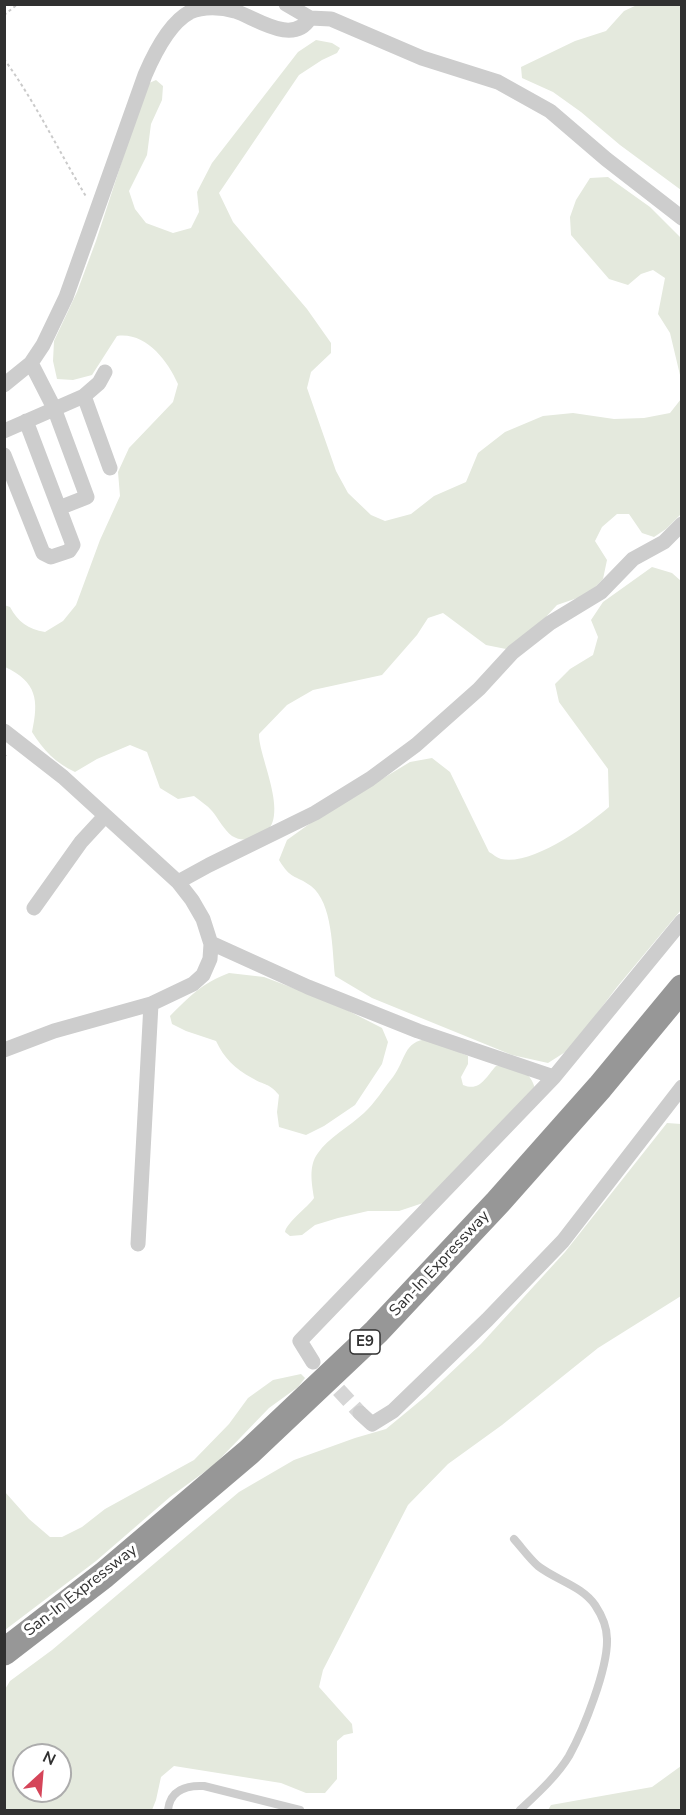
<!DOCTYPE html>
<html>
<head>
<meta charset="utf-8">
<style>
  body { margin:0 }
  #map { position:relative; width:686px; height:1815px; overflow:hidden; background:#fff; font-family:"Nunito Sans",sans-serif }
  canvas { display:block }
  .frame { position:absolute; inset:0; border:6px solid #303030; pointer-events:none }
  .north { position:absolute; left:12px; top:1743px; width:60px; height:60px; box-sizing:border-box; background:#fff; border:2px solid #acacac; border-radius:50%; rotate:26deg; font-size:16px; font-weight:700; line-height:24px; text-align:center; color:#303030 }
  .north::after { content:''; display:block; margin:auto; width:21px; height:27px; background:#d54559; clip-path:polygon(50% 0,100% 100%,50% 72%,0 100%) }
</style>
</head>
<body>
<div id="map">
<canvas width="686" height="1815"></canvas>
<div class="frame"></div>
<div class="north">N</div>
</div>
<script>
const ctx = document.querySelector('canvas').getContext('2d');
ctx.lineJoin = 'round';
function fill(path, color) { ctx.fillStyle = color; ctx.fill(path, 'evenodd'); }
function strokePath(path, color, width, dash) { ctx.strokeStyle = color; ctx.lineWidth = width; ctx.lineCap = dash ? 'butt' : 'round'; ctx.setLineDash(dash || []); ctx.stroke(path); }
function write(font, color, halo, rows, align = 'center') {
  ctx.font = font + ' "Nunito Sans",sans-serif'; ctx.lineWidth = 6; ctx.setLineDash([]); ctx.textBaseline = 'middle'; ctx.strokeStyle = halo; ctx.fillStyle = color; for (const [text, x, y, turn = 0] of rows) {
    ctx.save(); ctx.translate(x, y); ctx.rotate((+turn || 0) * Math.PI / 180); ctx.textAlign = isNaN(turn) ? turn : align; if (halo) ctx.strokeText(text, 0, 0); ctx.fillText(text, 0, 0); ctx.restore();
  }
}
const green = new Path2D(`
  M637,5H681V190L620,145L581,112L553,92L522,78L521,67L575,41L606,31L624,11Z
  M316,40L332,43L340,48L337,53L322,60L299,75L219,193L233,222L307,309L331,343V353L311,372L307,388L336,471L348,493L371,515L385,521L411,514L434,496L466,482L478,453L505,432L543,416L573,413L614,419L644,418L670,413L681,399L680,375L670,333L658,314L665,278L653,270L641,274L628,285L609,279L571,235L570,217L576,200L590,178L608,177L650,207L681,238V514L666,529L654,537L642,533L629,514H617L602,527L595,541L607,560L603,579L589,594L557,605L532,632L506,649L486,645L443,613L428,618L417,635L382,675L313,690L287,705L259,734C258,757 295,825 258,836C249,839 242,842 232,836C224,830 218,818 212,811C207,805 200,801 194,796L178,799L160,788L147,752L130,745L97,759L75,772C56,763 43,750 32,732C39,700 37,682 5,667L4,605L10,607C18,622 28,629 45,632L63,621L76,605L100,540L120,496L118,472L129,448L173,402L178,384C167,360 146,332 117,336L92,375L73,380L57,379L53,361L54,341L77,292L96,241L147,84L156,80L163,86L162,100L151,124L147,155L129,191L135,209L146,223L173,233L191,228L199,212L197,192L212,163L298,52Z
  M652,567L672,573L681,581V910L617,987L570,1049L548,1063L512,1055L372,998L335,976C332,950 333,903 311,886C294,874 291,880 279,860L287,840L319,817L410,762L432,758L450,772L489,852C493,854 497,858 501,859C532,866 587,826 609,807L608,769L559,702L555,684L570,669L593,655L598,637L591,620L603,602Z
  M229,973L264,977L333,1003L382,1028L388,1042L382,1064L355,1105L324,1126L306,1135L279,1127L277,1112L279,1095C268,1082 265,1086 252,1078C235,1069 224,1058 216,1041L186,1031L172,1024L170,1016C190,996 202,983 229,973Z
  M428,1039L468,1056V1064L461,1077L463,1085C480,1092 485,1078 496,1066C514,1064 531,1070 535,1089L426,1202L399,1211H368L338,1218L315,1225L302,1235L290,1236L285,1232C287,1222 307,1208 314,1198C312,1184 308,1166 318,1153C328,1138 350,1126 364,1113C375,1103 384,1088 393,1077C406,1060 403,1041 428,1039Z
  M667,1123L681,1124V1296L598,1348L502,1425L448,1464L408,1505L323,1670L319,1687L352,1724L353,1733L344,1735L337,1741V1779L325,1793H306L281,1783L174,1766L161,1777L156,1800L152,1810H5L4,1691L10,1681L52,1650L239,1492L294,1460L355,1438L386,1429L426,1396L481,1344L565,1252ZM24,1755H60V1791H24Z
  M301,1374L305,1378L298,1387L269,1408L214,1465L170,1497L96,1561L5,1630V1492L29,1519L50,1537H62L82,1527L105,1509L194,1460L229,1424L248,1398L273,1380Z
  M681,1766V1810H548L551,1805L652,1787Z`);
const minorTunnel = new Path2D(`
  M323,1373L360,1413`);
const path = new Path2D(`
  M4,15L18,4
  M4,59C36,103 59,152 87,198
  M4,757L7,754`);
const service = new Path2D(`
  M514,1539C522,1548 529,1558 538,1566C556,1580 582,1586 595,1605C601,1614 607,1627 607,1639C608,1668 584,1729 569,1756C557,1776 537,1794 520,1810
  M168,1810C170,1790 186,1785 204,1786L300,1810`);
const minor = new Path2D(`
  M286,4L310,18L331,19L422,58L498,82L550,111L606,159L682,218
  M31,363L54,408L87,497L59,508
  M4,385L31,363L43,345L66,297L145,75C154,54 169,23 190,12C203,6 222,7 235,11C256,18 293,46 310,18
  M84,396L110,468
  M4,431L84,396L99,383L105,372
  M4,455L43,553L51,557L69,551L73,545L26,421
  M4,731L63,777L178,882L192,900L203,919L211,944L210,959L203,975L193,984L151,1004L54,1031L4,1050
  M178,882L209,865L315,813L370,779L416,745L479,689L513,652L550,623L601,592L633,559L664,542L682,524
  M34,908L81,842L105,816
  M211,943L308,987L418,1031L554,1077
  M138,1244L151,1004
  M313,1362L300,1341L554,1077L682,921
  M360,1413L372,1424L393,1411L487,1320L563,1241L682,1087`);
const motorway = new Path2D(`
  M4,1652L104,1575L249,1452L376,1332L498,1202L600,1087L682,988`);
const shields = [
  [365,1342,30]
];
const shieldNames = [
  ["E9",365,1342]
];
const streetNames = [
  ["San-In Expressway",440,1264,-47],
  ["San-In Expressway",81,1591,-38]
];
fill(green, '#e4e9dd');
strokePath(minorTunnel, '#d6d6d6', 15, [15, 8]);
strokePath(path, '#cacaca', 2, [3, 3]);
strokePath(service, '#cdcdcd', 8);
strokePath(minor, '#cdcdcd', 15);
strokePath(motorway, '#979797', 27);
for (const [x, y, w] of shields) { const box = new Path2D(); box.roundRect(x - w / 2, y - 12, w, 24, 4.5); ctx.fillStyle = '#fff'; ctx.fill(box); strokePath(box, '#303030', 1.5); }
write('bold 15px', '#303030', null, shieldNames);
write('16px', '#303030', '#fff', streetNames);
</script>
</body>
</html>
